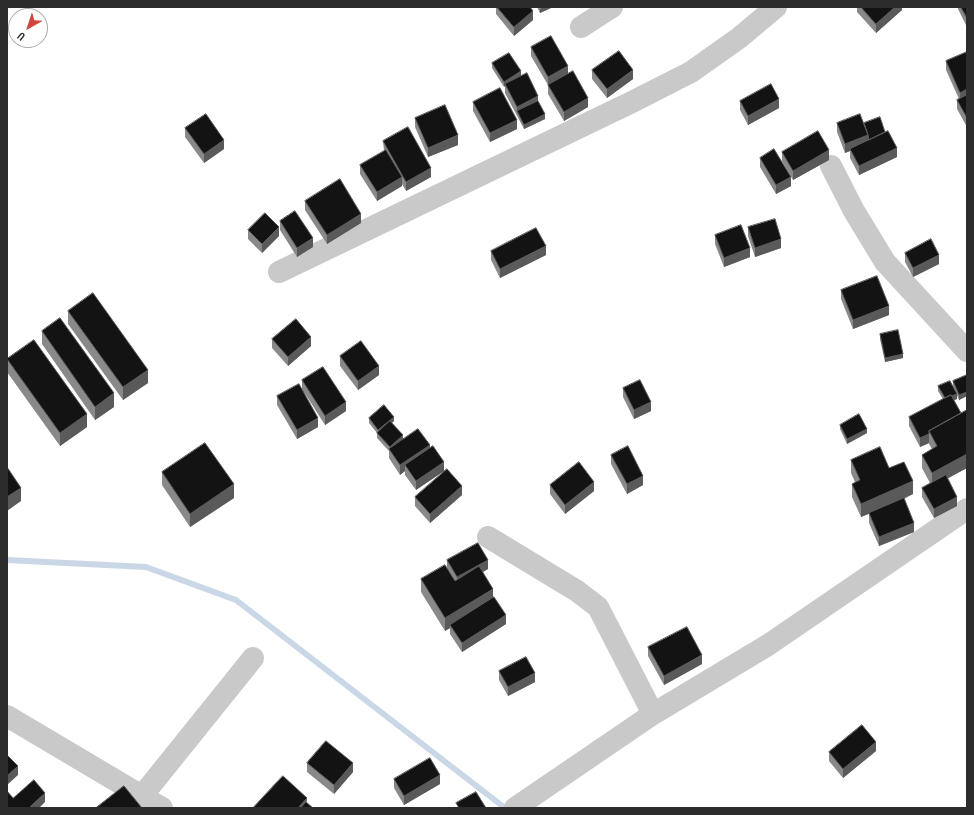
<!DOCTYPE html>
<html>
<head>
<meta charset="utf-8">
<style>
  body { margin:0 }
  #map { position:relative; width:974px; height:815px; overflow:hidden; background:#fff; font-family:"PT Sans Narrow",sans-serif }
  canvas { display:block }
  .frame { position:absolute; inset:0; border:8px solid #2c2c2c; pointer-events:none }
  .north { position:absolute; left:8px; top:8px; width:40px; height:40px; box-sizing:border-box; background:#fff; border:1px solid #ababab; border-radius:50%; rotate:219deg; font-size:11px; font-weight:700; line-height:16px; text-align:center; color:#2c2c2c }
  .north::after { content:''; display:block; margin:auto; width:14px; height:18px; background:#d3463e; clip-path:polygon(50% 0,100% 100%,50% 72%,0 100%) }
</style>
</head>
<body>
<div id="map">
<canvas width="974" height="815"></canvas>
<div class="frame"></div>
<div class="north">U</div>
</div>
<script>
const ctx = document.querySelector('canvas').getContext('2d');
ctx.lineJoin = 'round';
function strokePath(path, color, width, dash) { ctx.strokeStyle = color; ctx.lineWidth = width; ctx.lineCap = dash ? 'butt' : 'round'; ctx.setLineDash(dash || []); ctx.stroke(path); }
function fill(path, color) { ctx.fillStyle = color; ctx.fill(path, 'evenodd'); }
const stream = new Path2D(`
  M7,560L146,567L236,600L505,808`);
const street = new Path2D(`
  M581,27L612,7
  M831,166L854,211L885,262L967,351
  M279,272L632,102L691,72L739,38L776,7
  M488,537L577,591L598,607L653,714
  M7,716L162,808
  M142,796L253,658
  M515,808L653,714L768,645L967,509`);
const wall = new Path2D(`
  M496,7H530L533,20L514,36L496,14Z
  M537,7H553L540,13Z
  M857,7H902V10L876,33L857,12Z
  M958,7H967V27L958,9Z
  M531,47L568,73L588,107L564,121L548,94V85L531,56Z
  M967,52V127L957,109V100L959,99L946,70V61Z
  M492,63L521,76L538,101L545,119L524,129L505,93V86L504,87L492,68Z
  M592,70L633,79L607,98L592,79Z
  M740,101L779,108L748,125L740,110Z
  M473,102L517,129L490,142L473,111Z
  M415,118L458,145L428,157L415,127Z
  M837,123L885,132L897,157L859,175L850,158V151L845,153L837,132Z
  M185,128L224,149L204,163L185,137Z
  M383,141L431,177L406,191L402,184V186L377,201L360,174V165L384,151Z
  M782,152L829,160L793,180L782,161Z
  M760,158L791,186L776,194L760,167Z
  M305,201L361,223L327,244L305,210Z
  M280,221L313,247L297,257L280,230Z
  M748,227L781,248L755,257L748,236Z
  M248,230L279,236L262,253L248,239Z
  M715,235L750,257L724,267L715,244Z
  M491,251L546,255L500,278L491,260Z
  M905,253L939,264L913,277L905,262Z
  M841,290L889,315L853,329L841,299Z
  M68,311L148,383L123,400L68,324Z
  M42,331L114,407L95,420L42,344Z
  M880,334L903,358L885,362L880,339Z
  M272,339L311,346L288,366L272,348Z
  M340,356L379,375L358,390L340,366Z
  M7,358L87,427L60,446L7,372Z
  M967,375V396L959,400L953,386V381Z
  M302,380L346,411L325,425L304,392L318,427L297,439L277,405V396L302,389Z
  M938,386L957,399L954,400L967,468L947,478L957,506L934,518L922,497V488L930,483L922,468V455L932,449L929,444V443L920,447L909,426V417L943,399L938,391Z
  M623,388L651,411L634,419L623,397Z
  M369,418L394,421L392,423L403,439L430,449L444,471L416,490L405,475V471L400,475L389,458V451L377,438V433L369,423Z
  M840,425L867,433L847,444L840,429Z
  M611,455L643,485L627,494L611,464Z
  M851,460L889,468L913,494L904,499L914,532L879,546L869,523V514L861,517L852,497V484L855,482L851,473Z
  M162,472L234,498L190,527L162,485Z
  M550,485L594,491L565,514L550,494Z
  M462,495L430,523L415,506V497Z
  M447,560L488,569L483,572L493,598L506,624L462,652L450,634V628L445,631L421,592V579L447,568Z
  M648,647L702,664L664,685L648,656Z
  M499,671L535,682L508,696L499,680Z
  M876,751L843,778L829,761V752Z
  M307,763L353,772L334,794L307,772Z
  M394,779L440,784L404,805L394,788Z`);
const shadedWall = new Path2D(`
  M544,7H553L540,13V9Z
  M895,7H902V10L876,33V24Z
  M533,11V20L514,36V27Z
  M568,66V75L548,86V77Z
  M633,70V79L607,98V89Z
  M521,71V76L505,84V86L504,87V82Z
  M967,89V98L960,102V93Z
  M538,96V105L517,111V107Z
  M588,98V107L564,121V112Z
  M779,99V108L748,125V116Z
  M545,114V119L524,129V125Z
  M517,120V129L490,142V133Z
  M458,135V145L428,157V148Z
  M868,135V144L850,149V151L845,153V144Z
  M224,140V149L204,163V154Z
  M897,148V157L859,175V166Z
  M829,150V160L793,180V171Z
  M431,168V177L406,191V182Z
  M402,177V186L377,201V192Z
  M791,177V186L776,194V185Z
  M361,214V223L327,244V235Z
  M279,227V236L262,253V244Z
  M313,238V247L297,257V248Z
  M781,239V248L755,257V248Z
  M546,246V255L500,278V269Z
  M750,248V257L724,267V258Z
  M939,255V264L913,277V268Z
  M889,306V315L853,329V320Z
  M311,337V346L288,366V357Z
  M903,354V358L885,362V358Z
  M379,366V375L358,390V381Z
  M148,370V383L123,400V387Z
  M967,392V396L959,400V395Z
  M114,393V407L95,420V407Z
  M957,394V399L945,404V399Z
  M346,402V411L325,425V416Z
  M651,402V411L634,419V410Z
  M87,414V427L60,446V433Z
  M394,417V421L378,434V430Z
  M318,418V427L297,439V430Z
  M867,429V433L847,444V439Z
  M929,434V443L920,447V438Z
  M403,435V440L390,450V447Z
  M430,445V454L405,465V471L400,475V465Z
  M967,454V468L932,487V473Z
  M444,462V471L416,490V481Z
  M643,476V485L627,494V484Z
  M913,481V494L861,517V504Z
  M594,482V491L565,514V505Z
  M234,484V498L190,527V514Z
  M462,486V495L430,523V514Z
  M21,488V501L7,511V497Z
  M957,497V506L934,518V509Z
  M914,523V532L879,546V537Z
  M488,560V569L457,586V577Z
  M493,589V602L450,625V628L445,631V618Z
  M506,615V624L462,652V643Z
  M702,655V664L664,685V676Z
  M535,673V682L508,696V687Z
  M876,742V751L843,778V769Z
  M353,763V772L334,794V785Z
  M18,766V775L7,785V776Z
  M440,775V784L404,805V796Z
  M45,793V802L39,808H29Z
  M307,798L306,808H298Z`);
const building = new Path2D(`
  M497,7H530L533,11L514,27Z
  M861,7H895L876,24Z
  M961,7H967V18Z
  M551,36L568,66L548,77L531,47Z
  M619,51L633,70L607,89L592,70Z
  M967,52V89L960,93L946,61Z
  M509,53L521,71L504,82L492,63Z
  M573,71L588,98L564,112L548,85Z
  M527,73L538,96L517,107L505,84Z
  M771,84L779,99L748,116L740,101Z
  M500,88L517,120L490,133L473,102Z
  M967,95V118L957,100Z
  M538,101L545,114L524,125L517,111Z
  M445,105L458,135L428,148L415,118Z
  M206,114L224,140L204,154L185,128Z
  M860,114L868,135L845,144L837,123Z
  M880,117L885,132L869,140L868,135L864,123Z
  M408,127L431,168L406,182L383,141Z
  M818,131L829,150L793,171L782,152Z
  M888,131L897,148L859,166L850,149Z
  M774,149L791,177L776,185L760,158Z
  M386,150L402,177L377,192L360,165Z
  M340,179L361,214L327,235L305,201Z
  M295,211L313,238L297,248L280,221Z
  M265,213L279,227L262,244L248,230Z
  M775,219L781,239L755,248L748,227Z
  M741,225L750,248L724,258L715,235Z
  M536,228L546,246L500,269L491,251Z
  M931,239L939,255L913,268L905,253Z
  M877,276L889,306L853,320L841,290Z
  M93,293L148,370L123,387L68,311Z
  M60,318L114,393L95,407L42,331Z
  M296,319L311,337L288,357L272,339Z
  M898,330L903,354L885,358L880,334Z
  M34,340L87,414L60,433L7,359Z
  M361,341L379,366L358,381L340,356Z
  M323,367L346,402L325,416L302,380Z
  M967,375V392L959,395L953,381Z
  M640,380L651,402L634,410L623,388Z
  M950,381L957,394L952,396L951,395L945,398L938,386Z
  M299,384L318,418L297,430L277,396Z
  M951,395L961,413L929,431V434L920,438L909,417Z
  M384,405L394,417L378,430L369,418Z
  M967,410V454L932,473L922,455L937,446L929,431Z
  M859,414L867,429L847,439L840,425Z
  M390,421L403,435L390,447L377,433Z
  M418,429L430,445L400,465L389,449Z
  M205,443L234,484L190,514L162,472Z
  M433,446L444,462L416,481L405,465Z
  M628,446L643,476L627,484L611,455Z
  M880,447L889,468L904,462L913,481L861,504L852,484L860,480L851,460Z
  M579,462L594,482L565,505L550,485Z
  M7,467L21,488L7,497Z
  M447,469L462,486L430,514L415,497Z
  M946,475L957,497L934,509L922,488Z
  M904,498L914,523L879,537L869,513Z
  M478,543L488,560L457,577L447,560Z
  M445,565L455,581L479,566L493,589L445,618L421,579Z
  M494,597L506,615L462,643L450,625Z
  M687,627L702,655L664,676L648,647Z
  M526,657L535,673L508,687L499,671Z
  M862,725L876,742L843,769L829,752Z
  M326,741L353,763L334,785L307,763Z
  M7,755L18,766L7,776Z
  M430,758L440,775L404,796L394,779Z
  M283,776L307,798L298,808H253Z
  M34,780L45,793L29,808H7V791L13,798Z
  M124,786L142,808H96Z
  M476,792L486,808H459L456,803Z
  M306,802L313,808H301Z`);
strokePath(stream, '#c9d7e7', 6);
strokePath(street, '#c9c9c9', 22);
fill(wall, '#898989');
fill(shadedWall, '#5a5a5a');
fill(building, '#131313');
strokePath(building, '#5a5a5a', 1);
</script>
</body>
</html>
